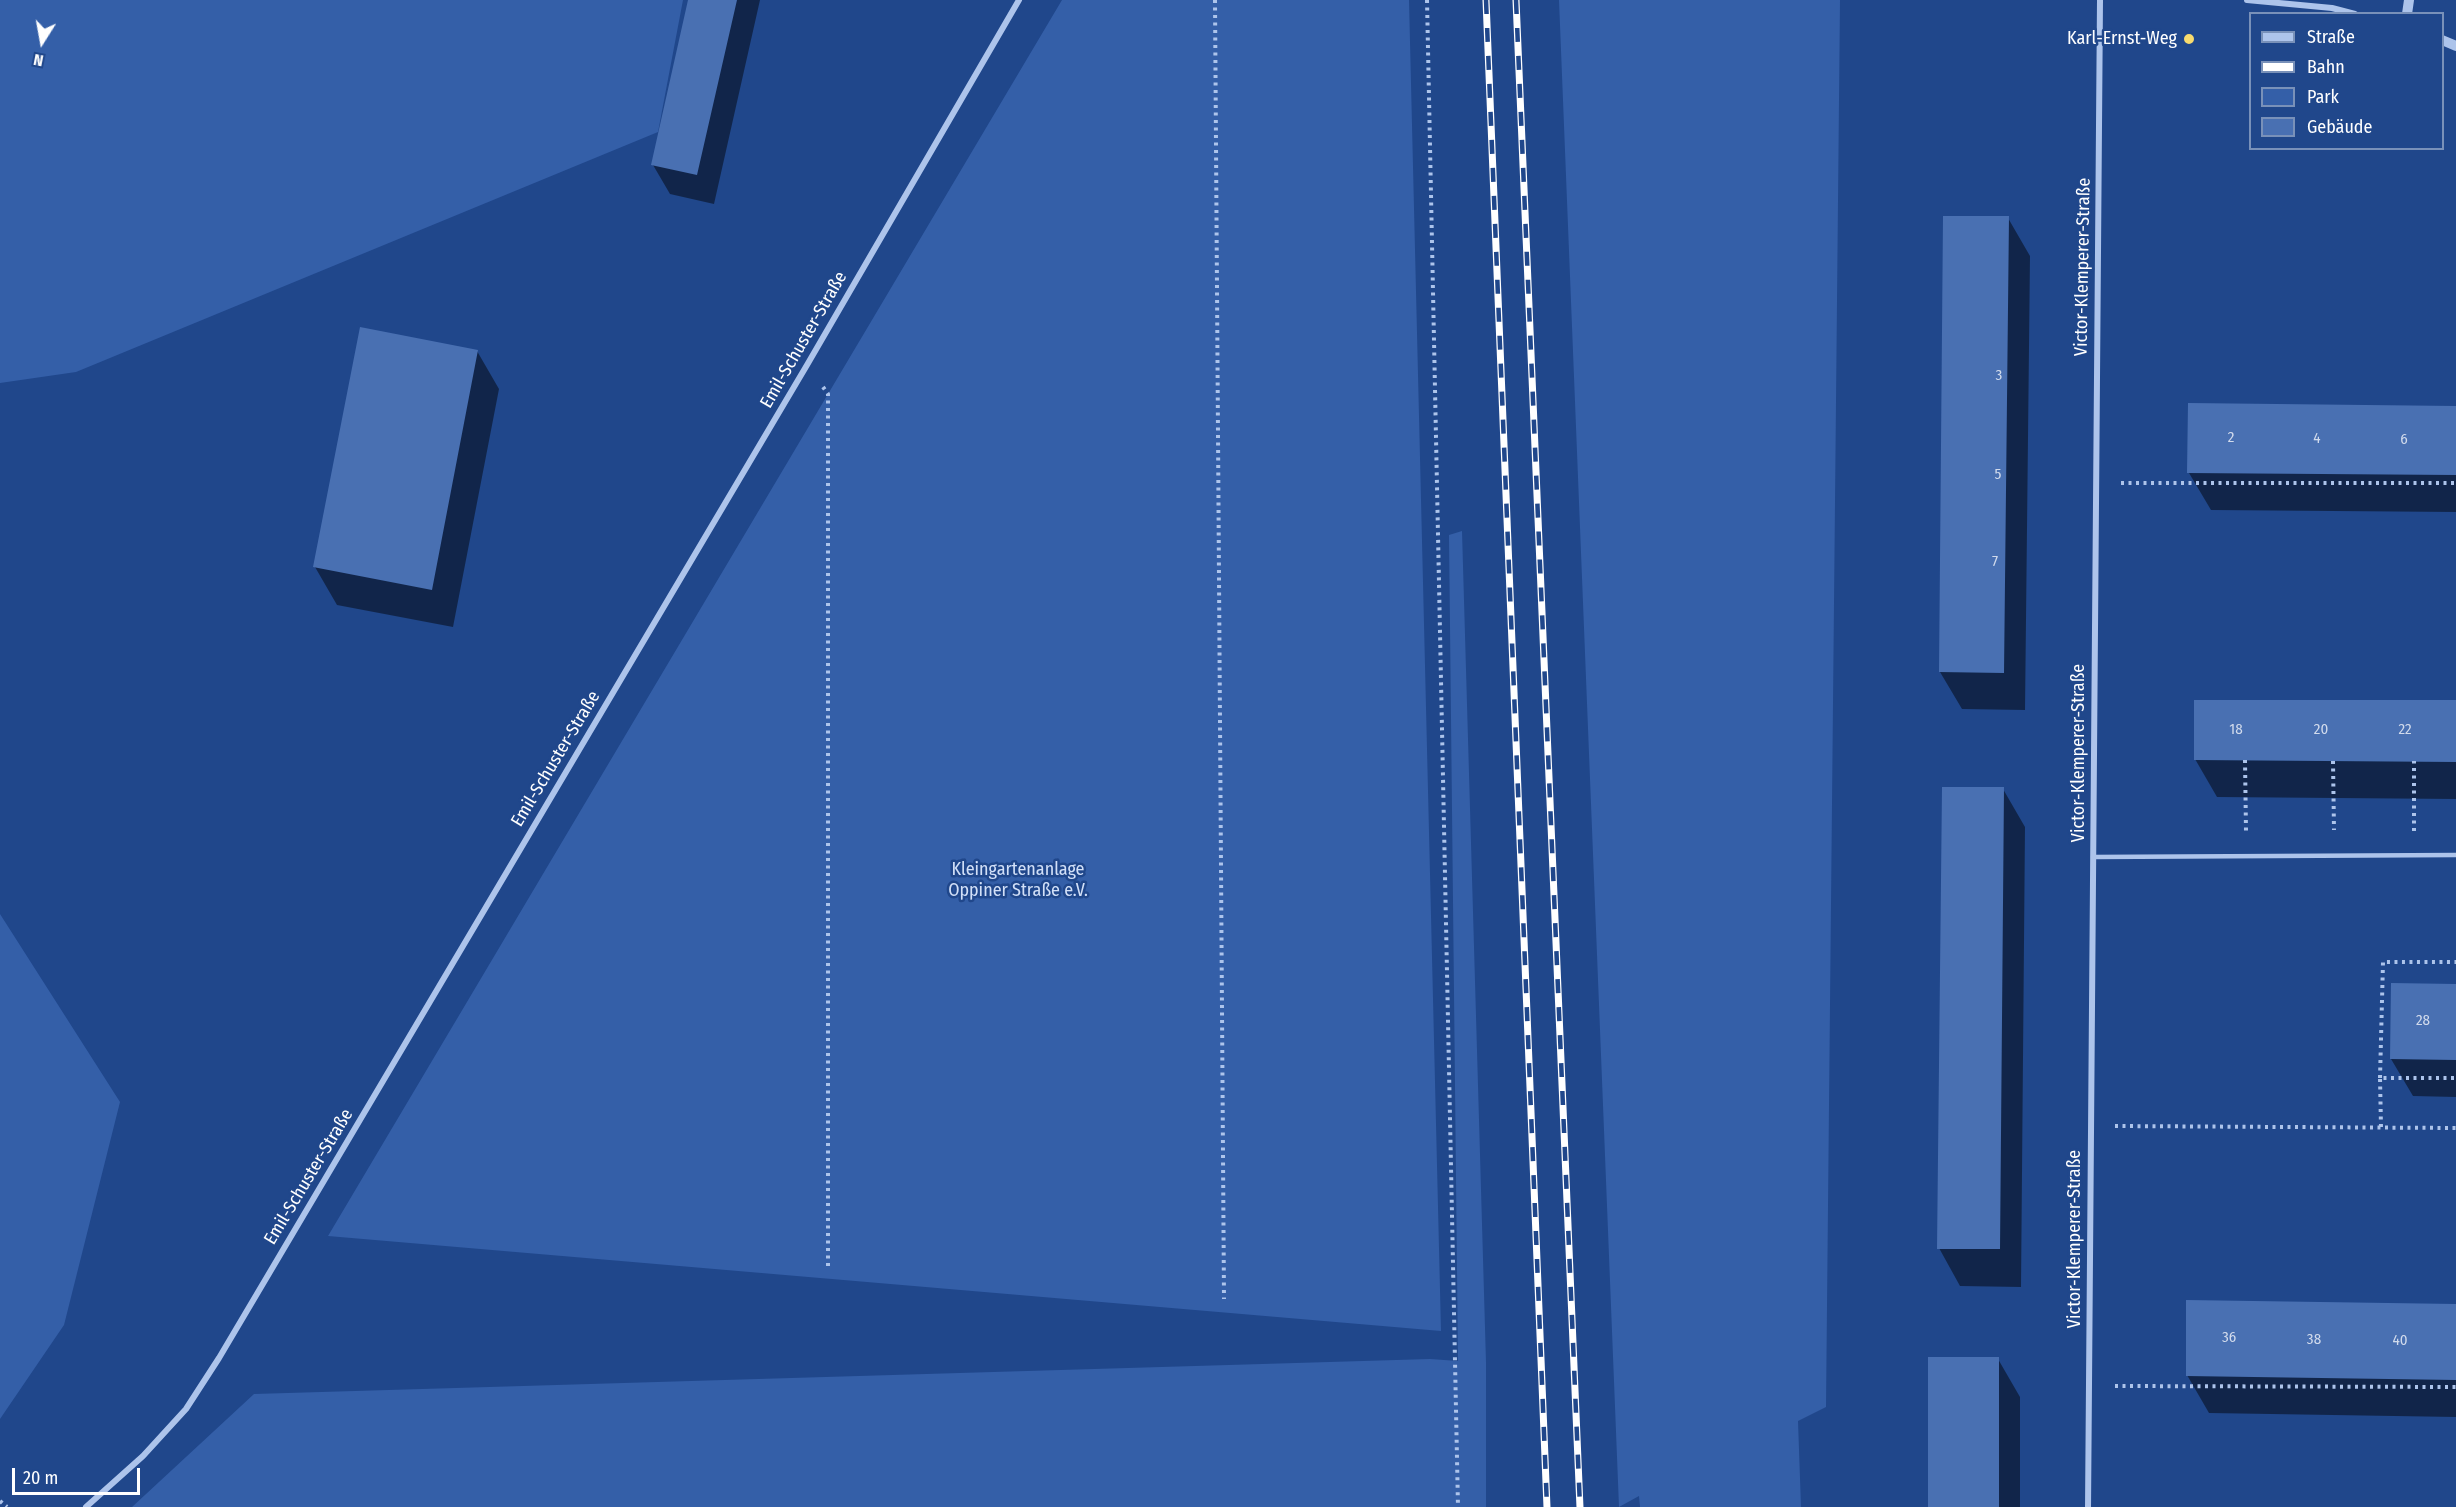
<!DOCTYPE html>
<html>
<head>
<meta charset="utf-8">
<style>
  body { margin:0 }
  #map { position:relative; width:2456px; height:1507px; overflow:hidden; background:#20478b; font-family:"Fira Sans Condensed",sans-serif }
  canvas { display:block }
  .legend { position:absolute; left:2249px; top:12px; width:195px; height:138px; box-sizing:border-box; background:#20478b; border:2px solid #7991b9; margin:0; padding:8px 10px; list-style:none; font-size:18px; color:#fff }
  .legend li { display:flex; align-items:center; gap:12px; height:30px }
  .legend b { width:30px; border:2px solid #7991b9 }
  .north { position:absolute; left:12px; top:12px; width:60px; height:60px; -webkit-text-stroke:4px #20478b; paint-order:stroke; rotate:191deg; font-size:16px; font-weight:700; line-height:24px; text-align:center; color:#fff }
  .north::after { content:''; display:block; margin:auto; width:21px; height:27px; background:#fff; clip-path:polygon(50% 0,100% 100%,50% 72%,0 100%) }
  .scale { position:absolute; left:12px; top:1468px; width:128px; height:27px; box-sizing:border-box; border:3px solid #fff; border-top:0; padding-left:8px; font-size:18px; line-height:21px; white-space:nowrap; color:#fff; -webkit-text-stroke:4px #20478b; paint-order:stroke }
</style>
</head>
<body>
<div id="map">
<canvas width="2456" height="1507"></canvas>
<ul class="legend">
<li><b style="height:8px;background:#adc4eb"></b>Straße</li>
<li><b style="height:8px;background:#fff"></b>Bahn</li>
<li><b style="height:16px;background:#345fa8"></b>Park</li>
<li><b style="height:16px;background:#4970b2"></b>Gebäude</li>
</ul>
<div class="north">N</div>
<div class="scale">20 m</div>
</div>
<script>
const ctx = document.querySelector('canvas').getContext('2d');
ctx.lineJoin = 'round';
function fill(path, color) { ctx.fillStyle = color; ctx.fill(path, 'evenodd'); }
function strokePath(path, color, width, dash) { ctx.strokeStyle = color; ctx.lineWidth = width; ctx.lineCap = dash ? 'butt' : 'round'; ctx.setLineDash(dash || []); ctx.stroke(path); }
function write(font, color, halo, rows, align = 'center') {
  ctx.font = font + ' "Fira Sans Condensed",sans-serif'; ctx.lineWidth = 5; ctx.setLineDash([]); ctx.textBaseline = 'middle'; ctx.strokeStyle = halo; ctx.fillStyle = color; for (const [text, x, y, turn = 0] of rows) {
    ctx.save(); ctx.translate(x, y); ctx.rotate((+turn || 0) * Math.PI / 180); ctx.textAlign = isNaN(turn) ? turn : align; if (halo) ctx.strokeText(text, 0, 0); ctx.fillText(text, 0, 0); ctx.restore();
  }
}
const green = new Path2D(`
  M0,0H683L658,132L76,372L0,383Z
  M1062,0H1409L1441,1331L328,1236Z
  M1559,0H1840L1826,1407L1798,1421L1801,1507H1640L1639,1496L1619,1507Z
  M1462,531L1486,1362V1507H132L254,1394L1430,1359L1458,1361L1449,535Z
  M0,914L120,1102L64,1325L0,1419Z`);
const shadow = new Path2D(`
  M690,0H760L714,204L670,194L653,165Z
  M2008,218L2030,256L2025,710L1962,709L1940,672Z
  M477,351L499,389L453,627L337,605L315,567Z
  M2456,407V512L2211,510L2189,473Z
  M2456,702V799L2217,797L2195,759Z
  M2003,789L2025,827L2021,1287L1960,1286L1939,1248Z
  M2456,985V1097L2413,1096L2391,1059Z
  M2456,1305V1417L2209,1413L2187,1375Z
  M1998,1359L2020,1397V1507H1929Z`);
const building = new Path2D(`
  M688,0H737L697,175L651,165Z
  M1943,216H2009L2004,673L1939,672Z
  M360,327L478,350L432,590L313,567Z
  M2188,403L2456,406V475L2187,473Z
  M2194,700H2456V762L2194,760Z
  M1942,787H2004L2000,1249H1937Z
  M2391,983L2456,984V1060L2390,1059Z
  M2186,1300L2456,1304V1380L2186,1376Z
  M1928,1357H1999V1507H1928Z`);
const path = new Path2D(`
  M1215,0L1224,1299
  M1427,0L1458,1507
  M823,387L828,394V1266
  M2121,483H2456
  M2245,760L2246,831
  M2333,761L2334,830
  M2414,831V761
  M2380,1078L2383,962H2456
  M2115,1126L2456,1128
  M2381,1127L2380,1078H2456
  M2115,1386L2456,1387
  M0,1501L7,1507`);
const service = new Path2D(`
  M2093,857L2456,855`);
const minor = new Path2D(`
  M2247,0L2332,8L2355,14
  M86,1507L143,1456L186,1409L219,1358L807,365L1019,0
  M2088,1507L2100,0`);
const tertiary = new Path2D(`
  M2407,14L2409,0
  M2442,40L2456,46`);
const rail = new Path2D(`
  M1486,0L1547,1507
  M1516,0L1580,1507`);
const markers = [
  [2189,39,6,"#f8db6e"]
];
const numberNames = [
  ["3",1999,376],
  ["2",2231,438],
  ["4",2317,439],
  ["6",2404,440],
  ["5",1998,475],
  ["7",1995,562],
  ["18",2236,730],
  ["20",2321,730],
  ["22",2405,730],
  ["28",2423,1021],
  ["36",2229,1338],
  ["38",2314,1340],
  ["40",2400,1341]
];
const poiNames = [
  ["Karl-Ernst-Weg",2177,39]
];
const streetNames = [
  ["Victor-Klemperer-Straße",2083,267,-89],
  ["Emil-Schuster-Straße",804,340,-60],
  ["Victor-Klemperer-Straße",2079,753,-90],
  ["Emil-Schuster-Straße",556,759,-59],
  ["Emil-Schuster-Straße",309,1177,-59],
  ["Victor-Klemperer-Straße",2075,1239,-90]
];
const parkNames = [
  ["Kleingartenanlage",1018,870],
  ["Oppiner Straße e.V.",1018,891]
];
fill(green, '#345fa8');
fill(shadow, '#0007');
fill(building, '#4970b2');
strokePath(path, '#adc4eb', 4, [3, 4.5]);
strokePath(service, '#adc4eb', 4.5);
strokePath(minor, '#adc4eb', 6);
strokePath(tertiary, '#adc4eb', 10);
strokePath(rail, '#fff', 7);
strokePath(rail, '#20478b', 4.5, [14]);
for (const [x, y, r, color] of markers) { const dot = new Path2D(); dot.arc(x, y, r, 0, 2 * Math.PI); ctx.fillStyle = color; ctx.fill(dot); strokePath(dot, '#20478b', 2); }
write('15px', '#d2dbec', null, numberNames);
write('18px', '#fff', '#20478b', poiNames, 'right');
write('18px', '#fff', '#20478b', streetNames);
write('18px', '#d2e0f8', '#20478b', parkNames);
</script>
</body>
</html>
